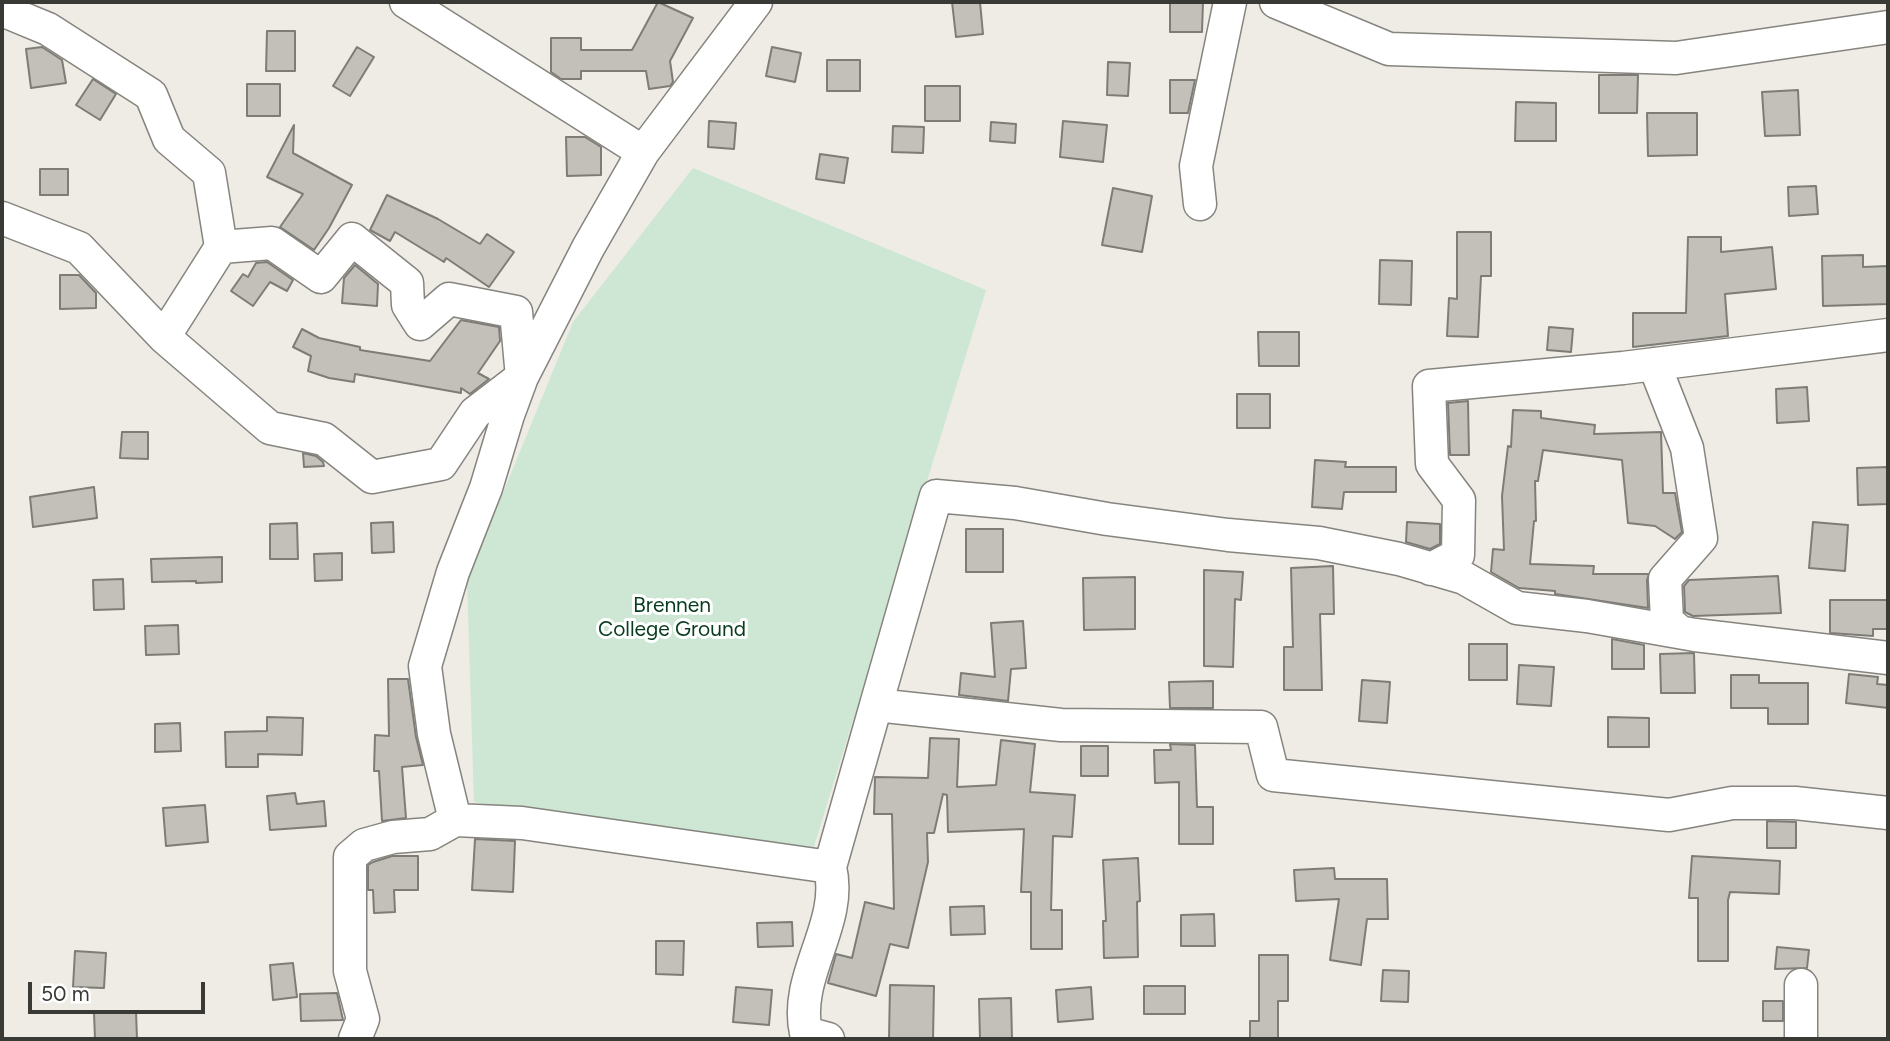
<!DOCTYPE html>
<html>
<head>
<meta charset="utf-8">
<style>
  body { margin:0 }
  #map { position:relative; width:1890px; height:1041px; overflow:hidden; background:#eeece5; font-family:Figtree,sans-serif }
  canvas { display:block }
  .frame { position:absolute; inset:0; border:4px solid #393936; pointer-events:none }
  .scale { position:absolute; left:28px; top:982px; width:177px; height:32px; box-sizing:border-box; border:4px solid #393936; border-top:0; padding-left:9px; font-size:21px; line-height:24px; white-space:nowrap; color:#393936; -webkit-text-stroke:5px #fff; paint-order:stroke }
</style>
</head>
<body>
<div id="map">
<canvas width="1890" height="1041"></canvas>
<div class="frame"></div>
<div class="scale">50 m</div>
</div>
<script>
const ctx = document.querySelector('canvas').getContext('2d');
ctx.lineJoin = 'round';
function fill(path, color) { ctx.fillStyle = color; ctx.fill(path, 'evenodd'); }
function strokePath(path, color, width, dash) { ctx.strokeStyle = color; ctx.lineWidth = width; ctx.lineCap = dash ? 'butt' : 'round'; ctx.setLineDash(dash || []); ctx.stroke(path); }
function write(font, color, halo, rows, align = 'center') {
  ctx.font = font + ' Figtree,sans-serif'; ctx.lineWidth = 6; ctx.setLineDash([]); ctx.textBaseline = 'middle'; ctx.strokeStyle = halo; ctx.fillStyle = color; for (const [text, x, y, turn = 0] of rows) {
    ctx.save(); ctx.translate(x, y); ctx.rotate((+turn || 0) * Math.PI / 180); ctx.textAlign = isNaN(turn) ? turn : align; if (halo) ctx.strokeText(text, 0, 0); ctx.fillText(text, 0, 0); ctx.restore();
  }
}
const green = new Path2D(`
  M693,168L986,290L811,856L474,802L467,581L573,322Z`);
const building = new Path2D(`
  M658,2L693,18L670,61L673,82L670,86L649,89L646,71H581V79H561L551,72V38H581V50H632Z
  M952,2H980L983,34L956,37Z
  M1170,2H1203L1202,32H1170Z
  M267,31H295V71H266Z
  M42,47L62,60L66,83L31,88L26,49Z
  M357,47L374,57L350,96L333,86Z
  M772,47L801,53L795,82L766,76Z
  M827,60H860V91H827Z
  M1108,62L1130,63L1128,96L1107,95Z
  M1599,75H1638L1637,113H1599Z
  M93,79L116,94L100,120L76,105Z
  M1170,80H1195L1188,113H1170Z
  M247,84H280V116H247Z
  M925,86H960V121H925Z
  M1798,90L1800,135L1765,136L1762,92Z
  M1516,102L1556,103V141H1515Z
  M1647,113H1697V155L1648,156Z
  M709,121L736,123L734,149L708,147Z
  M1063,121L1107,125L1103,162L1060,157Z
  M991,122L1016,124L1015,143L990,141Z
  M294,125L293,153L352,185L329,228L314,250L280,227L303,194L267,177Z
  M893,126L924,127L923,153L892,152Z
  M566,137H585L601,147V175L567,176Z
  M820,154L848,158L844,183L816,179Z
  M40,169H68V195H40Z
  M1816,186L1818,214L1789,216L1788,187Z
  M1113,188L1152,196L1142,252L1102,245Z
  M387,195L438,219L480,244L487,234L514,252L489,287L446,258L444,262L395,232L390,241L370,230Z
  M1457,232H1491V276H1481L1478,337L1447,336L1449,298L1457,299Z
  M1688,237H1721V252L1772,247L1776,289L1725,294L1728,336L1633,347V313H1686Z
  M1863,255V267L1888,266V304L1823,306L1822,256Z
  M1380,260L1412,261L1411,305L1379,304Z
  M267,262L293,280L287,291L270,282L253,306L231,291L243,274L248,277L256,263Z
  M355,265L378,284L377,306L342,303L344,278Z
  M60,275H79L96,293V308L60,309Z
  M461,320L499,327L500,341L478,373L489,379L470,394L461,388V393L355,374L354,382L329,378L308,371L311,356L293,347L302,329L319,338L360,347V350L430,361Z
  M1549,327L1573,329L1571,352L1547,350Z
  M1258,332H1299V366H1259Z
  M1807,387L1809,421L1777,423L1776,389Z
  M1237,394H1270V428H1237Z
  M1468,401L1469,455H1450L1448,403Z
  M1513,410L1541,411V418L1595,425L1594,434L1661,432L1663,493H1675L1682,532L1675,539L1655,526L1628,523L1622,460L1543,450L1538,481H1535L1536,521H1534L1530,564L1594,566L1593,574H1649L1647,580L1648,608L1555,594V591L1519,588L1491,572L1493,549L1504,550L1502,496L1508,446L1511,447Z
  M122,432H148V459L120,458Z
  M303,453L316,456L323,462L324,466L304,467Z
  M1315,460L1346,462L1345,467H1396V492H1344L1342,509L1312,507Z
  M1888,467V504L1858,505L1857,468Z
  M94,487L97,518L33,527L30,497Z
  M393,522L394,552L372,553L371,523Z
  M1407,522L1440,524V544L1430,549L1406,542Z
  M1813,522L1848,525L1845,571L1809,568Z
  M297,523L298,559H270V524Z
  M966,529H1003V572H966Z
  M342,553V580L315,581L314,554Z
  M222,557V582L196,583V581L152,582L151,559Z
  M1333,566L1334,614H1320L1322,690H1284V647H1293L1291,568Z
  M1204,570L1243,572L1241,600L1235,599L1233,667L1204,666Z
  M1778,576L1781,613L1693,616L1685,612L1684,586L1689,580Z
  M1135,577V629L1084,630L1083,578Z
  M123,579L124,609L94,610L93,580Z
  M1830,600H1888V629H1873V636L1830,633Z
  M1023,621L1026,668L1011,669L1008,701L959,695L961,673L995,677L991,623Z
  M178,625L179,654L146,655L145,626Z
  M1612,639L1644,645V669H1612Z
  M1469,644H1507V680H1469Z
  M1694,653L1695,693H1661L1660,654Z
  M1519,665L1554,667L1551,706L1517,704Z
  M1849,674L1878,677L1877,684L1888,685V708L1846,703Z
  M1731,675H1759V683H1808V724H1768V708H1731Z
  M388,679H408L416,737L423,765L402,767L406,818L382,821L379,771H374L375,735L389,736Z
  M1362,680L1390,682L1387,723L1359,721Z
  M1213,681V708H1170L1169,682Z
  M267,717L303,718L302,755L258,754V767H226L225,732L267,731Z
  M1608,717L1649,718V747H1608Z
  M180,723L181,751L155,752V724Z
  M930,738L959,739L957,787L996,785L1001,740L1035,744L1030,792L1075,795L1072,837L1053,836L1051,910H1062V949H1031V892H1021L1024,829L948,832L947,795L943,794L934,833H927L928,862L908,948L890,944L876,996L828,983L836,954L852,958L865,902L894,909L892,814H874L875,777L928,778Z
  M1170,744L1195,745L1197,807H1213V844H1179V782L1155,783L1154,750H1171Z
  M1081,746H1108V776H1081Z
  M295,793L297,804L324,801L326,826L270,830L267,796Z
  M205,805L208,842L166,846L163,808Z
  M1767,821L1796,822V848H1767Z
  M475,839L515,841L513,892L472,890Z
  M392,856H418V890H394L395,912L374,913L373,890H368V865L373,862Z
  M1692,856L1780,861L1779,894L1730,892L1728,900V961H1698V898H1689Z
  M1138,858L1140,901L1137,902L1138,957L1104,958L1103,921H1106L1103,860Z
  M1334,868L1335,879H1387L1388,919H1367L1361,965L1330,960L1339,899L1296,901L1294,870Z
  M984,906L985,934L951,935L950,907Z
  M1214,914L1215,946H1181V915Z
  M792,922L793,946L758,947L757,923Z
  M656,941H684L683,975L656,974Z
  M1777,947L1809,950L1807,968L1775,969Z
  M75,951L106,953L104,988L73,987Z
  M1259,955H1288V1001H1278V1039H1250V1021H1259Z
  M293,963L297,997L273,1000L270,965Z
  M1383,970L1409,971L1408,1002L1381,1001Z
  M890,985L934,986L933,1039H889Z
  M1144,986H1185V1014H1144Z
  M736,987L772,990L769,1025L733,1022Z
  M1091,987L1093,1019L1058,1022L1056,990Z
  M337,993L343,1020L301,1021L300,994Z
  M1011,998L1012,1039H980L979,999Z
  M1763,1001H1783V1021H1763Z
  M136,1011L137,1039H95L94,1013Z`);
const minor = new Path2D(`
  M406,2L643,152
  M1276,2L1389,49L1676,58L1888,27
  M2,10L48,29L151,95L169,139L209,173L221,247L272,243L321,277L352,239L407,283L408,305L420,324L449,299L516,312L522,377L475,413L441,464L372,477L324,439L270,428L164,337L221,247
  M1200,204L1196,166L1230,2
  M2,218L79,248L164,337
  M1654,364L1687,448L1701,538L1665,579L1667,621L1680,632
  M1431,569L1458,555L1459,500L1432,464L1429,386L1623,368L1888,335
  M876,705L936,496L1015,503L1107,519L1228,535L1319,543L1399,559L1464,578L1517,608L1587,616L1695,635L1888,658
  M455,820L522,823L830,867L876,705L1061,725L1261,727L1273,775L1669,815L1732,803H1795L1888,813
  M355,1039L363,1019L350,971V857L364,845L393,837L430,834L455,820L434,734L425,666L453,572L486,488L508,415L522,377L588,248L643,152L756,2
  M828,1039L806,1033C793,975 844,924 830,867
  M1801,1039V985`);
const parkNames = [
  ["Brennen",672,606],
  ["College Ground",672,630]
];
fill(green, '#cee6d4');
fill(building, '#c2c0b9');
strokePath(building, '#7e7c76', 2);
strokePath(minor, '#86847e', 35);
strokePath(minor, '#fff', 32);
write('21px', '#073c1d', '#fff', parkNames);
</script>
</body>
</html>
